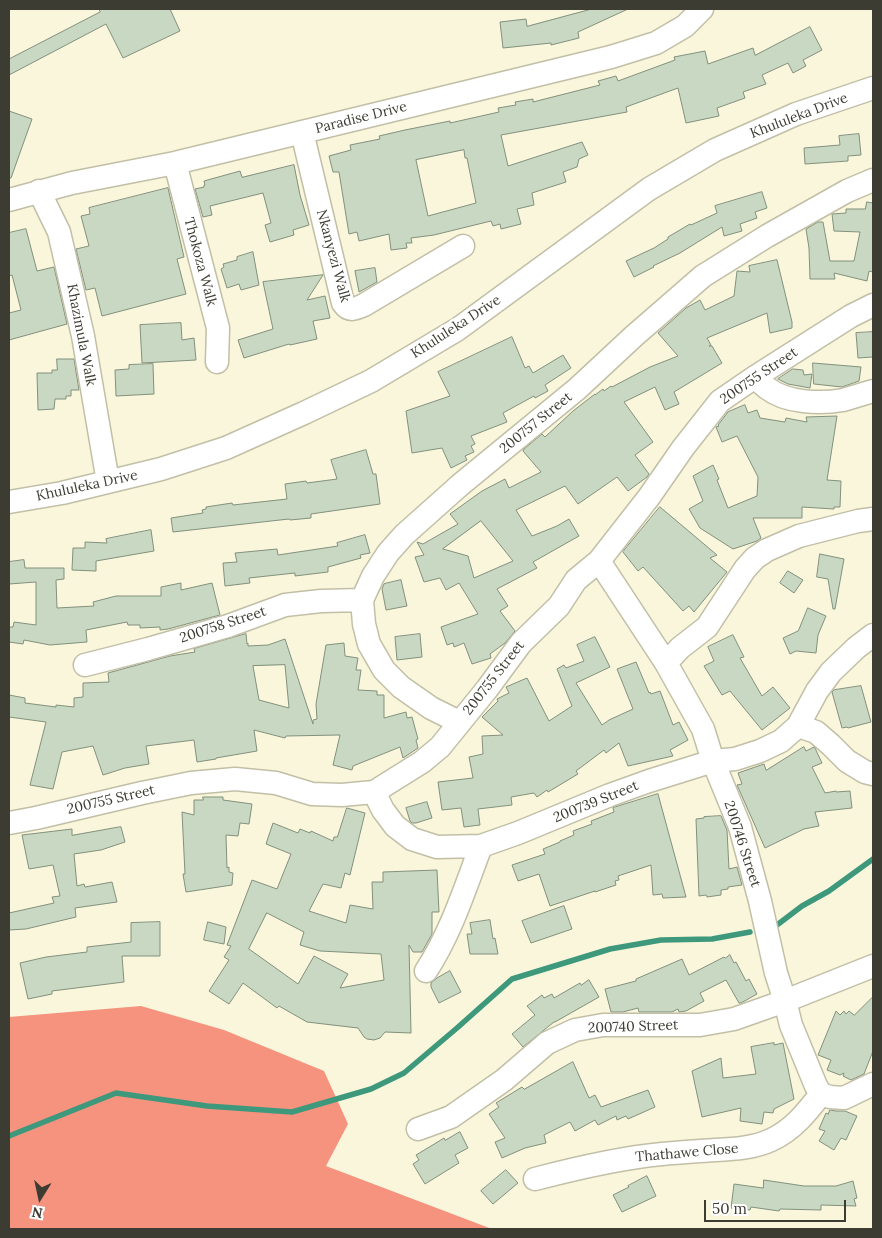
<!DOCTYPE html>
<html>
<head>
<meta charset="utf-8">
<style>
  body { margin:0 }
  #map { position:relative; width:882px; height:1238px; overflow:hidden; background:#f9f6dc; font-family:Lora,serif }
  canvas { display:block }
  .frame { position:absolute; inset:0; border:10px solid #3d3c32; pointer-events:none }
  .north { position:absolute; left:15px; top:1173px; width:50px; height:50px; -webkit-text-stroke:4px #fff; paint-order:stroke; rotate:190deg; font-size:14px; font-weight:700; line-height:20px; text-align:center; color:#3d3c32 }
  .north::after { content:''; display:block; margin:auto; width:18px; height:22px; background:#3d3c32; clip-path:polygon(50% 0,100% 100%,50% 72%,0 100%) }
  .scale { position:absolute; left:704px; top:1200px; width:142px; height:22px; box-sizing:border-box; border:2px solid #3d3c32; border-top:0; padding-left:6px; font-size:15px; line-height:18px; white-space:nowrap; color:#3d3c32; -webkit-text-stroke:4px #fff; paint-order:stroke }
</style>
</head>
<body>
<div id="map">
<canvas width="882" height="1238"></canvas>
<div class="frame"></div>
<div class="north">N</div>
<div class="scale">50 m</div>
</div>
<script>
const ctx = document.querySelector('canvas').getContext('2d');
ctx.lineJoin = 'round';
function fill(path, color) { ctx.fillStyle = color; ctx.fill(path, 'evenodd'); }
function strokePath(path, color, width, dash) { ctx.strokeStyle = color; ctx.lineWidth = width; ctx.lineCap = dash ? 'butt' : 'round'; ctx.setLineDash(dash || []); ctx.stroke(path); }
function write(font, color, halo, rows, align = 'center') {
  ctx.font = font + ' Lora,serif'; ctx.lineWidth = 5; ctx.setLineDash([]); ctx.textBaseline = 'middle'; ctx.strokeStyle = halo; ctx.fillStyle = color; for (const [text, x, y, turn = 0] of rows) {
    ctx.save(); ctx.translate(x, y); ctx.rotate((+turn || 0) * Math.PI / 180); ctx.textAlign = isNaN(turn) ? turn : align; if (halo) ctx.strokeText(text, 0, 0); ctx.fillText(text, 0, 0); ctx.restore();
  }
}
const forest = new Path2D(`
  M141,1006L224,1030L324,1071L348,1124L326,1166L492,1229H9V1017Z`);
const stream = new Path2D(`
  M777,925L802,906L829,891L873,859
  M9,1136L116,1093L207,1106L292,1112L371,1089L404,1073L457,1028L512,979L610,949L661,940L712,939L750,932`);
const building = new Path2D(`
  M99,9H170L180,31L123,58L106,24L9,75V59L100,12Z
  M592,9H628L578,32L579,38L551,45V43L503,48L500,22L526,19L527,26Z
  M810,27L822,50L803,60L806,66L793,73L788,63L762,75L766,84L743,92L745,98L717,108L719,116L686,123L678,88L626,107L627,112L501,135L508,166L582,142L588,155L579,159L577,167L563,172L566,182L532,193L534,205L517,209L521,224L501,229L500,224L493,226L491,221L434,235L411,238L412,243H406L407,248L391,250L389,234L359,241L357,232L349,234L339,172H333L329,156L351,150L350,145L380,139L379,136L405,130L450,121V123L499,112L498,108L516,105L515,102L533,99V102L600,85L598,81L616,76L618,81L675,60L674,57L705,51L708,64L753,48L755,55ZM464,150L465,158H467L476,203L428,216L416,160Z
  M9,111L32,119L11,178H9Z
  M859,134L861,155L848,156V161L805,164L804,148L840,145L839,136Z
  M294,165L300,195L309,225L293,230L294,235L270,242L265,225L271,223L263,193L210,206L212,215L203,217L195,189L204,187V185H205L204,181L240,171L242,177Z
  M168,188L184,257L177,259L186,294L102,316L95,288L86,290L76,249L89,246L81,216L90,214L89,208Z
  M762,192L767,208L755,212L757,218L740,224L742,231L724,236L722,227L680,253L653,266L654,267L634,277L626,261L654,248L668,239V237L690,224L691,225L717,213L715,206Z
  M867,202L873,203V272L869,271L867,281L834,273L835,279H810L809,248L806,229L818,222H823L830,261H854L860,232L834,231L832,214L846,213V209H865Z
  M26,229L37,271L54,267L67,324L9,340V313L21,310L12,275L9,276V233Z
  M253,252L259,285L241,290L239,284L227,288L221,269L224,267L223,264L237,260V257Z
  M777,260L792,322V328L770,333L767,313L707,338L711,345L709,346H712L722,363L674,392L679,404L665,410L655,387L624,402L653,442L635,455L649,474L647,477L628,491L617,477L578,504L565,486L516,510L532,536L557,526L569,519L579,536L533,562L537,568L497,589L508,606L500,611L515,631L505,643L490,654L491,658L472,664L464,643L454,647L453,643L447,645L441,627L478,614L459,583L446,590L440,578L424,582L415,557L424,555L417,542L423,544L458,524L450,514L482,491L505,479L509,488L541,472L523,451L524,449L542,434L545,437L573,411L595,394V395L603,389L604,391L611,386L612,387L650,367L678,356L658,333L686,308L700,300L705,310L734,296L737,271L750,272L749,266ZM481,521L513,561L474,578L468,556L443,549Z
  M375,268L377,282L359,292L355,271Z
  M323,275L307,300L325,296L330,318L313,321L317,339L290,345L289,344L244,358L238,340L273,329L263,282Z
  M181,323L182,340L194,338L196,360L142,363L140,325Z
  M873,332V357L858,358L856,333Z
  M512,337L525,368L529,366L533,373L563,355L571,368L545,385L548,391L535,398L534,396L503,413L507,422L471,436L475,444L471,446L474,452L465,456L467,460L451,468L442,448L412,453L406,411L450,396L438,372Z
  M57,359H74L79,390H71V396H66V399H55L54,409L38,410L37,373H52V370H57Z
  M813,363L861,367L859,381L842,387L814,384Z
  M153,364L154,394L116,396L115,370L129,369V365Z
  M793,369L803,370L804,375L812,374L810,388L788,384L778,379Z
  M745,405L748,413L757,410L760,418L785,422L786,418L807,422L806,417L837,416L827,480L841,481L840,507H834V509L802,507V518H753L761,538L757,541L733,549L700,528L689,509L703,501L693,476L713,465L719,479L717,480L728,508L757,496L758,477L737,436L722,442L716,427L719,426L718,425L728,412Z
  M366,450L373,474H376L380,504L311,514V518L290,520L289,519L173,532L171,518L203,513L202,510L206,509V507L232,503L233,505L287,499L285,484L306,481L307,483L337,479L331,460Z
  M660,507L717,555L710,558L727,572L694,612L689,606L683,611L643,567L638,571L623,552Z
  M151,530L154,551L96,561V571L72,570L73,548H85V542L107,543L106,539Z
  M365,535L370,553L360,555L361,558L328,567V572L295,576V573L249,578L250,583L225,586L223,563L237,562L235,553L277,549L278,555L338,546L337,543Z
  M820,554L844,559L835,609H833L828,579L817,577Z
  M24,560L25,568H64V579L56,580L57,608L94,606L93,602L116,596H161V587L181,583V590L212,583L220,615L168,629L160,630V627L140,628V625H128L127,622L86,630L87,642L50,645L24,640L23,644L9,642V627H13L14,622L36,625V582L9,584V562Z
  M788,571L803,580L794,593L780,583Z
  M401,580L407,606L386,610L382,589L384,584Z
  M808,608L826,616L818,635L816,653L796,651L790,654L783,638L798,631Z
  M246,634L247,644L248,643V646L268,645L285,639L313,724V720L317,719L316,704L326,645L344,643L345,656L358,658L356,670H361L358,690L377,691V695H384V718L406,712L407,718L412,717L418,739L416,740L418,748L403,758L400,747L353,766L352,770L333,765L340,735L286,736L285,738L254,730L257,751L216,758V759L197,762L194,740L146,746L149,764L125,768L103,775L93,746L62,752L53,789L30,785L46,722L9,717V695L25,698V703L56,707V705L74,707V698L83,697V683L109,682L108,673L170,656L195,652L194,649ZM285,665L289,708L259,700L253,666Z
  M420,634L422,657L397,660L395,637Z
  M733,635L744,657L740,658L762,696L773,687L790,708L762,730L730,691L722,695L704,666L714,661L708,647Z
  M595,637L610,667L576,683L602,725L609,720L633,709L617,669L636,662L649,693L650,692L651,694L660,691L673,725L679,722L688,740L670,750L673,756L628,766L619,743L606,753L604,750L576,771L578,774L548,792L547,790L537,797L534,793L511,797L512,805L478,809L480,825L464,827L461,808L442,810L438,782L473,778L469,757L483,754L482,736L503,735L482,717L498,701L497,699L509,693L506,687L527,678L549,721L572,706L557,669L564,665L566,668L584,661L577,645Z
  M861,686L871,722L848,728L847,727L842,728L832,692L834,690Z
  M804,747L806,751L814,747L815,748L822,763L812,767L825,793L836,791V792L850,791L852,808L815,812L819,826L804,829L765,848L737,785L742,784L738,773L764,764L766,770Z
  M658,794L686,897L663,898L662,894L653,895L651,865L618,876L619,880L615,881L616,885L595,892V891L550,906L539,874L518,881L512,865L545,854L543,849L560,842V841L574,835L573,831L592,824L591,821L614,812L613,808Z
  M203,797H223V800L252,804L249,824L240,823L238,836L226,835L227,868L229,867V872L233,873L232,885L186,892L183,874H185L182,812L194,815V800H203Z
  M427,802L432,818L416,823H412L410,821L406,808Z
  M347,808L365,813L350,875L345,873L341,888L323,884L309,911L346,923L350,905L373,909L372,882H383V872L437,870L439,912H432V934L422,952H413L409,945L411,1033L385,1032L380,1038L374,1040L367,1039L364,1037L358,1028L307,1022L279,1006L277,1008L243,983L229,1004L209,991L229,960L224,957L231,946L227,945L252,880L277,889L291,854L266,844L273,823L298,833L300,829L310,833L311,831L333,841L334,837H337ZM267,913L304,932L300,945L320,951L381,954L384,980L340,988L348,974L314,956L298,984L249,949Z
  M721,816L727,830L729,869L737,867L742,885L728,887V889L721,890V895L707,897L706,895L699,896L696,819L704,818V817Z
  M121,827L125,842L101,850L74,854L77,886L84,884L85,887L112,882L117,902L75,908L76,917L26,929L9,930V913L54,903L52,897L60,896L53,865L29,869L22,835L72,829V835Z
  M564,906L572,929L531,943L522,921Z
  M490,920L493,939L495,938L498,954H470L467,934H472L470,923Z
  M160,922V956H122L124,982L52,991V994L28,999L20,963L46,957L87,952V947L131,942V923Z
  M208,922L226,927L224,944L204,940Z
  M730,955L734,963L736,962L746,981L749,979L757,994L741,1003H739L726,980L700,993L704,1001L686,1011L679,1012L678,1009L672,1012H639L638,1008L623,1012H611L605,989L636,981V979L682,959L689,975L724,957L725,958Z
  M450,971L461,992L439,1003L431,987V983L437,978Z
  M589,980L599,997L555,1022H554L523,1047L512,1034L535,1015L527,1006L542,995L544,998L552,994L554,998L580,983L581,985Z
  M873,997V1051L864,1074L851,1080L843,1076L844,1073L840,1075L827,1070L831,1060L818,1055L836,1011L840,1015L844,1011L846,1014L849,1011L854,1015Z
  M774,1043V1045L783,1043L794,1099L774,1109L773,1113L764,1112L762,1124L740,1121L741,1108L702,1117L692,1071L721,1058L723,1078L756,1074L751,1047Z
  M573,1062L589,1098L595,1095L601,1107L648,1090L655,1107L628,1119L626,1116L617,1120L616,1116L598,1125L595,1120L575,1131L570,1122L544,1135L546,1143L525,1148L502,1158L495,1142L505,1138L489,1114L499,1107L496,1103L522,1087L524,1089Z
  M830,1110L836,1111H845L857,1116L846,1140L841,1138L834,1150L819,1141L825,1131L819,1129L826,1113L828,1114Z
  M460,1132L468,1148L455,1155L459,1163L425,1184L413,1164L419,1160L416,1155L436,1143L444,1138L445,1140Z
  M506,1170L518,1183L493,1204L481,1191Z
  M647,1176L656,1196L622,1212L613,1195L629,1187L628,1186Z
  M764,1180L804,1186H836L853,1181L857,1198L854,1199L856,1206L821,1205V1210L780,1209L779,1211L751,1207L750,1210L731,1208L734,1184L763,1188Z`);
const minor = new Path2D(`
  M302,132L343,303C349,312 355,309 364,305L463,246
  M175,163L218,328L217,362
  M39,191L59,232L83,336L108,482
  M9,200L72,183L175,163L611,57L656,43L685,26L702,9
  M755,377C759,381 763,385 767,388C786,403 820,404 843,400C853,397 863,394 873,391
  M9,502L62,493L161,469L226,448L304,413L371,381L458,329L649,189L715,150L796,114L873,88
  M599,561L666,663L703,729L713,761L740,827L760,901L776,973L785,1001L791,1025L816,1086L821,1094L830,1097L844,1098L873,1084
  M666,663L680,648L707,627L745,569L755,558L767,550L799,536L858,521L873,519
  M85,665L148,649L228,626L285,605L321,601L362,600
  M459,722L431,708L401,687L384,670L369,644L364,624L362,600L373,576L388,553L404,535L460,485L577,389L634,336L703,276L767,236L847,191L873,180
  M798,726L816,732L831,745L847,761L865,772L873,774
  M374,792L383,810L395,826L412,839L437,847L481,846L518,833L610,795L649,781L713,761L735,759L760,751L781,741L798,726L817,691L831,672L856,648L873,635
  M9,823L36,818L142,793L191,783L235,779L276,783L312,794L342,795L374,792L422,762L440,747L487,689L521,643L559,606L576,580L599,561L649,497L683,448L720,401L755,377L851,316L873,305
  M426,971C451,933 465,888 481,846
  M418,1129L451,1117L504,1080L547,1043L575,1030L603,1025H700L734,1019L785,1001L873,966
  M535,1179C577,1168 619,1158 662,1154C680,1152 698,1151 715,1150C734,1149 754,1148 771,1140C793,1130 807,1112 821,1094`);
const streetNames = [
  ["Khululeka Drive",799,116,-21],
  ["Paradise Drive",361,118,-14],
  ["Nkanyezi Walk",333,256,75],
  ["Thokoza Walk",200,262,75],
  ["Khululeka Drive",456,327,-33],
  ["Khazimula Walk",81,335,79],
  ["200755 Street",759,376,-34],
  ["200757 Street",536,423,-39],
  ["Khululeka Drive",87,486,-12],
  ["200758 Street",223,625,-18],
  ["200755 Street",494,678,-52],
  ["200755 Street",111,800,-13],
  ["200739 Street",596,802,-22],
  ["200746 Street",742,844,72],
  ["200740 Street",633,1027,-2],
  ["Thathawe Close",687,1153,-5]
];
fill(forest, '#f6937e');
strokePath(stream, '#3e987c', 5.5);
fill(building, '#c9d8c2');
strokePath(building, '#82907c', 1);
strokePath(minor, '#c2bfa7', 25);
strokePath(minor, '#fff', 22);
write('14px', '#3d3c32', '#fff', streetNames);
</script>
</body>
</html>
